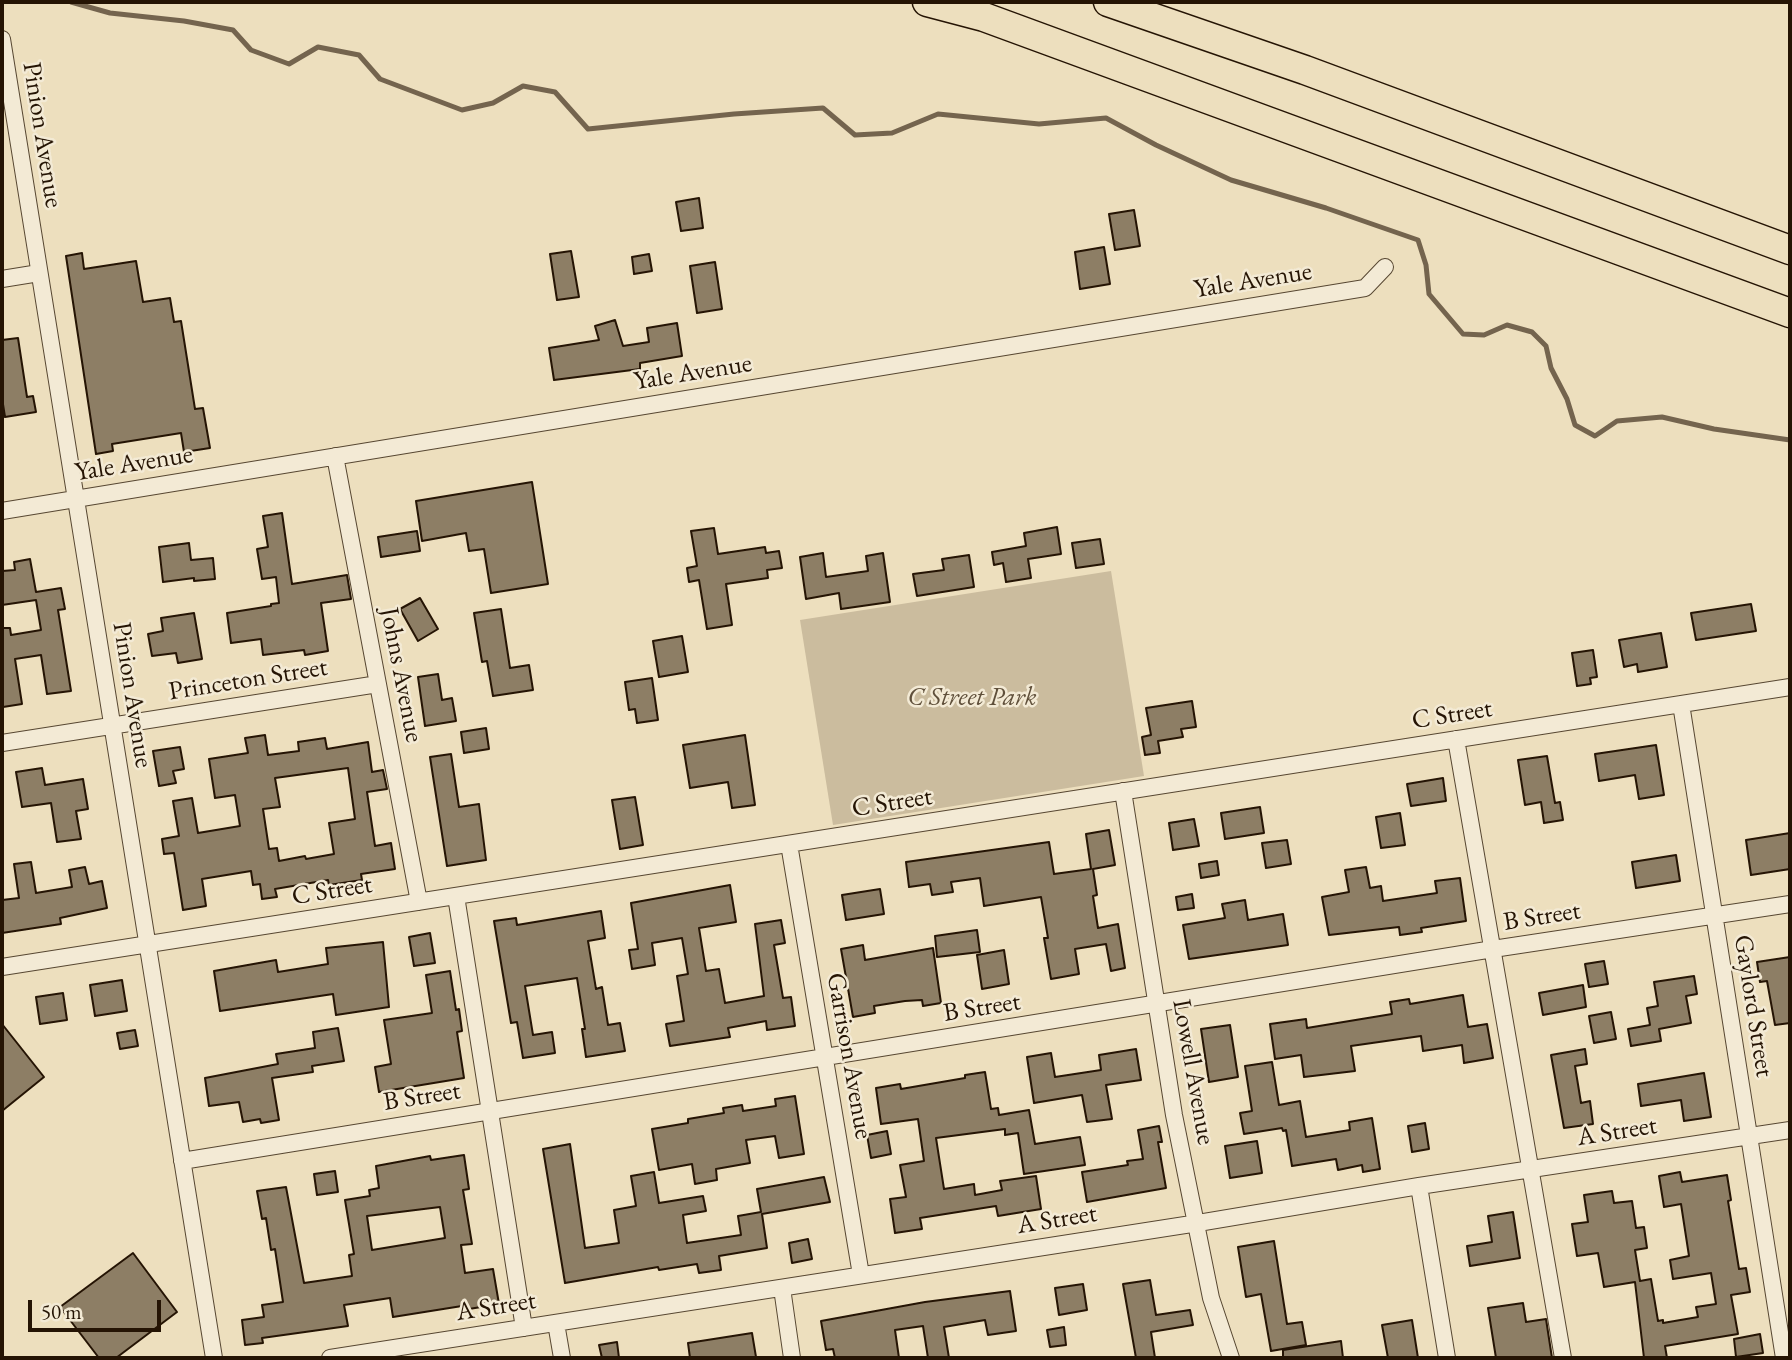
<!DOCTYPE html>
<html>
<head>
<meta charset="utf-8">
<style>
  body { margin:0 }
  #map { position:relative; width:1792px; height:1360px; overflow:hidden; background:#eddfbe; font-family:"EB Garamond",serif }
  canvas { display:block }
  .frame { position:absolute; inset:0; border:4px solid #251404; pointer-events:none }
  .scale { position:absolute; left:28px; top:1300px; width:133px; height:32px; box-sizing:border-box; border:4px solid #251404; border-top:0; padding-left:9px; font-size:21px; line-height:24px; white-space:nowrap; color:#251404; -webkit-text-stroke:5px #f3ead5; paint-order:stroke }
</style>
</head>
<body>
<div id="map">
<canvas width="1792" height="1360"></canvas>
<div class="frame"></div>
<div class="scale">50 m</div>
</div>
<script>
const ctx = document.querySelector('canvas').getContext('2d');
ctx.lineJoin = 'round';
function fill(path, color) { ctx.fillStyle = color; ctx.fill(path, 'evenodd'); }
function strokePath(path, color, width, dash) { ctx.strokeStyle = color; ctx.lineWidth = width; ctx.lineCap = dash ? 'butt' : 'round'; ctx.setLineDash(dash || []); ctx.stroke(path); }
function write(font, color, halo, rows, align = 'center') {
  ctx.font = font + ' "EB Garamond",serif'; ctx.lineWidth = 5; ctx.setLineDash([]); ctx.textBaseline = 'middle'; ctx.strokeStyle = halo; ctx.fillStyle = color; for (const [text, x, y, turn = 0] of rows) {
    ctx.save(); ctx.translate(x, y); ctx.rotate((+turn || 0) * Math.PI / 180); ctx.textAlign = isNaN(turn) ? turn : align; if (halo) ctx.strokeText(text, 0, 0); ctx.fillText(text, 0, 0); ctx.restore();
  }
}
const green = new Path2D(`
  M1111,571L1144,776L833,825L800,620Z`);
const stream = new Path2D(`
  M71,2L110,13L184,21L233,30L251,50L289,64L318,47L359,55L380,79L462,110L493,103L523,86L555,92L588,129L734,114L823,108L855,135L892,133L938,114L1039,124L1106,118L1156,145L1231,180L1326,208L1418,240L1426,265L1429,294L1463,334L1484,335L1507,325L1532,332L1546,346L1551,368L1567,399L1575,425L1595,436L1617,421L1662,417L1714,429L1790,440`);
const building = new Path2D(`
  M699,198L703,228L681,231L676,202Z
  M1134,210L1140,246L1115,250L1109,214Z
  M1104,247L1110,284L1080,289L1075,252Z
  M571,251L579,297L557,300L550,254Z
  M82,253L84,269L136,261L143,302L170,298L174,322L181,321L195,409L203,408L210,448L184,452L181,433L112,444L113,451L96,454L66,256Z
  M649,254L652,271L634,274L632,257Z
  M715,262L722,309L697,313L690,266Z
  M615,320L623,346L649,342L647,328L677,323L682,356L640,363V369L554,380L549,348L599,340L595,326Z
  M18,338L27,397L33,396L36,412L5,417L2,398V340Z
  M532,482L548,584L491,593L484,549L469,551L466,533L422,541L416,501Z
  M282,513L292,584L347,575L351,599L321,603L328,651L305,655L304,650L263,655L261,639L231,643L227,613L271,606V604L279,603L276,577L262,579L257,549L268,547L263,516Z
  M1057,527L1061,554L1028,559L1031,578L1006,582L1003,563L994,565L992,552L1026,546L1024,533Z
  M714,528L718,554L765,547L766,553L779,551L782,568L767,570L768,578L726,584L732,625L707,629L699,580L689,582L687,568L697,566L691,531Z
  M417,531L420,551L381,557L378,537Z
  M1100,539L1104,564L1076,568L1072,543Z
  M189,543L191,560L213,558L215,579L194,581V578L163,582L159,547Z
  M823,553L826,577L868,571L866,556L883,553L890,602L841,609L839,593L806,599L800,557Z
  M969,555L974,587L917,596L913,574L944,570L942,559Z
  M30,559L36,592L61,588L65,609L58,610L71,691L47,694L41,655L15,659L22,704L3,707L2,628H10L11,635L41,630L36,600L2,605V571L15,570L14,562Z
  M420,598L438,629L418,641L400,609Z
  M1751,604L1756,631L1696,640L1691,613Z
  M501,609L510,668L529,665L533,690L493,696L487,661L482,662L474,613Z
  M194,613L202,659L178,663L176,653L152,656L148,634L163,631L161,618Z
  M1661,633L1667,667L1638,672L1637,664L1624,667L1619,640Z
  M682,636L688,672L659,677L653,641Z
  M1593,650L1597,677L1590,678L1591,684L1577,686L1572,653Z
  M438,674L442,700L452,698L456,721L425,726L418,677Z
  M652,678L658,720L637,723L635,709L629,710L625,682Z
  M1192,701L1196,727L1181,729L1183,737L1158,741L1160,753L1145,755L1142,737L1151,735L1146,708Z
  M486,728L489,749L464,753L461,732Z
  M265,735L268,755L299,751L298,742L325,738L327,749L368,742L372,772L383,770L387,789L367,792L375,846L391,843L395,869L361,874L362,880L329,885L328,880L275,889L277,897L262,899L260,884L253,885L251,871L202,879L206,906L183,910L174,853L164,854L162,839L179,836L173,801L192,798L198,833L240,826L235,795L215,798L209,759L248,753L245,738ZM348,768L355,819L329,823L334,854L306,859L305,856L279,861L277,848L269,849L263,809L280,807L275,778Z
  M745,735L755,805L732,808L728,782L690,788L683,745Z
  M1656,745L1664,795L1639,799L1635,775L1599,781L1595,754Z
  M180,747L184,769L173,771L176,783L159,786L153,751Z
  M451,754L459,807L479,804L486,860L447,866L430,757Z
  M1547,756L1555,803L1560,802L1563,820L1544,823L1541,802L1525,805L1518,760Z
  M42,768L45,785L83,779L88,809L76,811L81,839L57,842L51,803L22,807L16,772Z
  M1443,778L1446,801L1411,806L1407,784Z
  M635,797L643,845L620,849L612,800Z
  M1260,807L1264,833L1225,839L1221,813Z
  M1400,813L1405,845L1381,848L1376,817Z
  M1194,819L1199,846L1173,850L1169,823Z
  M1109,830L1115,865L1093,869L1097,895L1093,896L1098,928L1118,924L1125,968L1111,971L1106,944L1075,949L1079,974L1051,979L1044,938H1048L1041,897L984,906L980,878L951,882L953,892L932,895L930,884L909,887L906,862L1049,842L1054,874L1091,869L1086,834Z
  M1790,833V869L1751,875L1746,840Z
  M1287,840L1291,864L1266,868L1262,843Z
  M1676,855L1680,881L1636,888L1632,862Z
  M1217,861L1219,875L1201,878L1199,864Z
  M31,862L36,893L72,887L69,870L85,867L89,884L102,881L107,908L60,918L61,924L2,933V900L19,898L14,864Z
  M1366,867L1370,888L1381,886L1383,901L1437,893L1435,881L1460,878L1466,921L1421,928L1422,932L1400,935L1399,927L1329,935L1322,897L1349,892L1345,870Z
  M730,885L736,922L699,928L706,971L719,969L725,1003L764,996L755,924L781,920L785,943L774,945L783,998L791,997L795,1026L767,1030L766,1021L728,1028L730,1037L670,1046L666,1024L684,1021L677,976L688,974L682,938L652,943L655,965L632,969L629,950L638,949L631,903Z
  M880,889L884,914L846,920L842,895Z
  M1192,894L1194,908L1178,910L1176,897Z
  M1245,900L1248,920L1283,914L1288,945L1189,959L1183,925L1225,918L1222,904Z
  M601,911L605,938L588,941L596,989L602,987L608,1025L620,1023L625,1051L586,1057L582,1029H585L577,978L525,986L533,1035L552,1032L555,1053L523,1058L517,1022L511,1023L494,921L516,918L517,925Z
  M977,930L980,952L937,957L935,936Z
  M430,933L435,963L414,966L409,937Z
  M383,942L389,1007L336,1015L333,994L220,1011L214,971L276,960L278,972L328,964L326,948Z
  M863,945L865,960L933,948L941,1003L923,1006L922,1000L905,1001L874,1006L875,1013L853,1017L841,949Z
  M1004,950L1009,984L982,989L977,955Z
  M1790,957V1023L1775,1025L1767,981L1760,982L1757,962Z
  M1604,961L1608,984L1589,987L1585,964Z
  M450,971L456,1010L459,1009L462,1031L457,1032L464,1078L379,1092L375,1067L391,1064L384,1020L432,1013L426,975Z
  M1694,976L1697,994L1686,996L1691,1023L1659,1029L1661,1041L1631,1046L1628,1029L1650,1025L1647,1008L1658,1006L1654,982Z
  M122,980L127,1011L95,1016L90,985Z
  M1583,985L1586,1007L1543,1015L1539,993Z
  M63,993L67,1020L40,1024L36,997Z
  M1463,995L1468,1027L1487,1024L1493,1058L1464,1063L1462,1045L1423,1051L1421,1036L1351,1046L1355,1071L1304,1077L1301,1055L1275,1059L1270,1024L1306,1019L1307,1028L1392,1014L1390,1002L1409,999L1410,1004Z
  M1611,1012L1616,1039L1594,1043L1589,1016Z
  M2,1024L44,1077L2,1111Z
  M1230,1025L1238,1077L1209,1082L1201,1029Z
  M338,1028L344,1061L312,1066L313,1072L272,1078L279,1120L261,1123L260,1119L243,1122L239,1102L209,1106L205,1078L278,1064L276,1054L315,1048L313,1032Z
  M135,1030L138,1046L120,1049L117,1033Z
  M1136,1049L1141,1080L1106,1085L1112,1119L1087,1122L1082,1095L1034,1103L1027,1057L1051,1053L1055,1077L1101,1070L1099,1055Z
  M1585,1049L1587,1064L1575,1066L1581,1103L1590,1101L1593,1124L1564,1128L1551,1055Z
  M1272,1062L1279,1105L1300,1101L1306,1137L1350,1130L1349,1122L1372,1118L1380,1169L1363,1172L1362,1165L1338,1170L1336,1159L1292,1166L1286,1130L1283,1131L1282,1128L1244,1134L1240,1113L1252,1111L1245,1066Z
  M985,1072L991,1109L998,1108L999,1115L1029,1110L1035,1144L1080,1137L1085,1165L1024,1174L1018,1133L1005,1135V1129L936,1138L944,1189L974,1184L975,1195L1002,1190L1000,1181L1036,1176L1041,1209L998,1216L996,1206L920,1218L922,1229L895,1233L890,1199L906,1197L900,1165L924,1161L918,1119L881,1124L876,1088L900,1084L901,1089L965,1078V1075Z
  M1704,1073L1711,1117L1684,1121L1681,1100L1641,1106L1638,1084Z
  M795,1096L804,1154L779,1158L775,1136L746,1140L750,1163L716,1169L717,1180L695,1184L692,1164L659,1170L652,1129L688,1123V1119L724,1113L723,1108L742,1105L743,1111L776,1106L775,1099Z
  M1425,1123L1429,1149L1412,1152L1408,1126Z
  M1159,1126L1162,1142H1158L1166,1188L1087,1202L1082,1172L1128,1165L1127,1161L1143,1159L1138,1130Z
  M887,1131L891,1154L871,1158L867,1135Z
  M1257,1141L1262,1173L1230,1178L1225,1146Z
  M570,1144L585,1248L619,1243L614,1210L636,1206L631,1176L654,1172L659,1203L703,1196L706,1211L683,1215L687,1243L741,1235L738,1216L761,1212L757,1189L824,1177L830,1202L762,1214L767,1248L719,1256L721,1270L699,1273L697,1264L659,1270L658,1267L565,1283L543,1149Z
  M464,1155L469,1189L463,1190L472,1244L461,1245L465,1273L493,1269L499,1304L463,1310L462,1306L393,1317L390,1298L344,1305L348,1326L262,1338L263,1343L245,1345L242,1320L264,1317L262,1305L283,1302L275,1249L271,1250L266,1218L262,1219L257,1191L286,1187L304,1283L352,1276L349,1255L354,1254L345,1200L370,1196L369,1190L379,1188L376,1166L430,1156L431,1160ZM440,1207L445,1238L372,1250L367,1216Z
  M335,1171L338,1192L317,1195L314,1174Z
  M1680,1172L1682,1182L1727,1175L1731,1200L1728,1201L1739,1269L1746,1268L1750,1292L1731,1295L1738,1334L1665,1346L1667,1358H1644L1635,1282L1604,1287L1598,1253L1577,1256L1572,1224L1588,1222L1584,1195L1612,1191L1614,1203L1632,1201L1636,1228L1644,1227L1647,1248L1635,1250L1640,1281L1651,1279L1658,1321L1663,1320V1323L1698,1317L1696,1307L1716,1304L1711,1273L1673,1279L1670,1260L1689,1256L1681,1204L1664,1207L1659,1176Z
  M1513,1212L1520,1258L1470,1266L1467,1246L1492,1242L1488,1216Z
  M808,1239L812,1259L792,1263L789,1243Z
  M1274,1241L1287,1324L1302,1322L1306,1345L1271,1351L1261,1294L1246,1297L1238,1247Z
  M133,1253L177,1312L116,1358H99L60,1307Z
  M1150,1280L1156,1315L1190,1310L1193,1325L1151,1332L1155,1358H1136L1123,1284Z
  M1083,1284L1087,1310L1059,1315L1055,1288Z
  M1010,1291L1016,1331L988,1335L985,1320L944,1327L949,1358H928L923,1326L895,1330L899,1358H835L833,1349L826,1350L821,1321L925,1302Z
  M1523,1303L1526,1322L1546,1319L1552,1358H1496L1488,1308Z
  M1412,1320L1418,1358H1388L1382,1325Z
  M1064,1327L1066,1345L1050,1347L1047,1330Z
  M752,1333L756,1357L690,1358L688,1343Z
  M1760,1334L1763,1353L1736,1357L1734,1339Z
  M1341,1341L1343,1358H1283V1350Z
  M617,1342L619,1358H602L599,1345Z`);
const street = new Path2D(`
  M2,39L214,1358
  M2,279L39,273
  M335,456L419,902
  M2,511L1365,288L1385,267
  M1681,704L1784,1358
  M1456,739L1563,1358
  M2,743L378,684
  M1123,791L1174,1115L1211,1298L1231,1358
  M789,844L861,1275
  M456,896L524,1328
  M2,967L1790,687
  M182,1161L1493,949L1790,904
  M1419,1186L1447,1358
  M782,1288L792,1358
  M556,1323L562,1358
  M330,1358L1198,1223L1419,1186L1790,1130`);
const highway = new Path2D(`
  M927,2L984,17L1790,313
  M1108,2L1305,70L1790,250`);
const streetNames = [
  ["Pinion Avenue",42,135,81],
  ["Yale Avenue",1253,281,-9],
  ["Yale Avenue",693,373,-9],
  ["Yale Avenue",134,464,-9],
  ["Johns Avenue",401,675,79],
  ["Princeton Street",248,680,-9],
  ["Pinion Avenue",132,695,81],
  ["C Street",1452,715,-9],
  ["C Street",892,803,-9],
  ["C Street",332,891,-9],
  ["B Street",1542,917,-9],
  ["Gaylord Street",1753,1006,81],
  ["B Street",982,1008,-9],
  ["Garrison Avenue",849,1056,80],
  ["Lowell Avenue",1193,1072,80],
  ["B Street",422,1097,-9],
  ["A Street",1617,1132,-9],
  ["A Street",1057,1220,-9],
  ["A Street",496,1307,-9]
];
const parkNames = [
  ["C Street Park",972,698]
];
fill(green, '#cbbc9e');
strokePath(stream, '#74644e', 5);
fill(building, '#8d7e65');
strokePath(building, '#251404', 2);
strokePath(street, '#574732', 18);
strokePath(highway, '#251404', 31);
strokePath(street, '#f3ead5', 16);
strokePath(highway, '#eddfbe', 28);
write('26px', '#251404', '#f3ead5', streetNames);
write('italic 26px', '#5f4f3a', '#f3ead5', parkNames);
</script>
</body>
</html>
